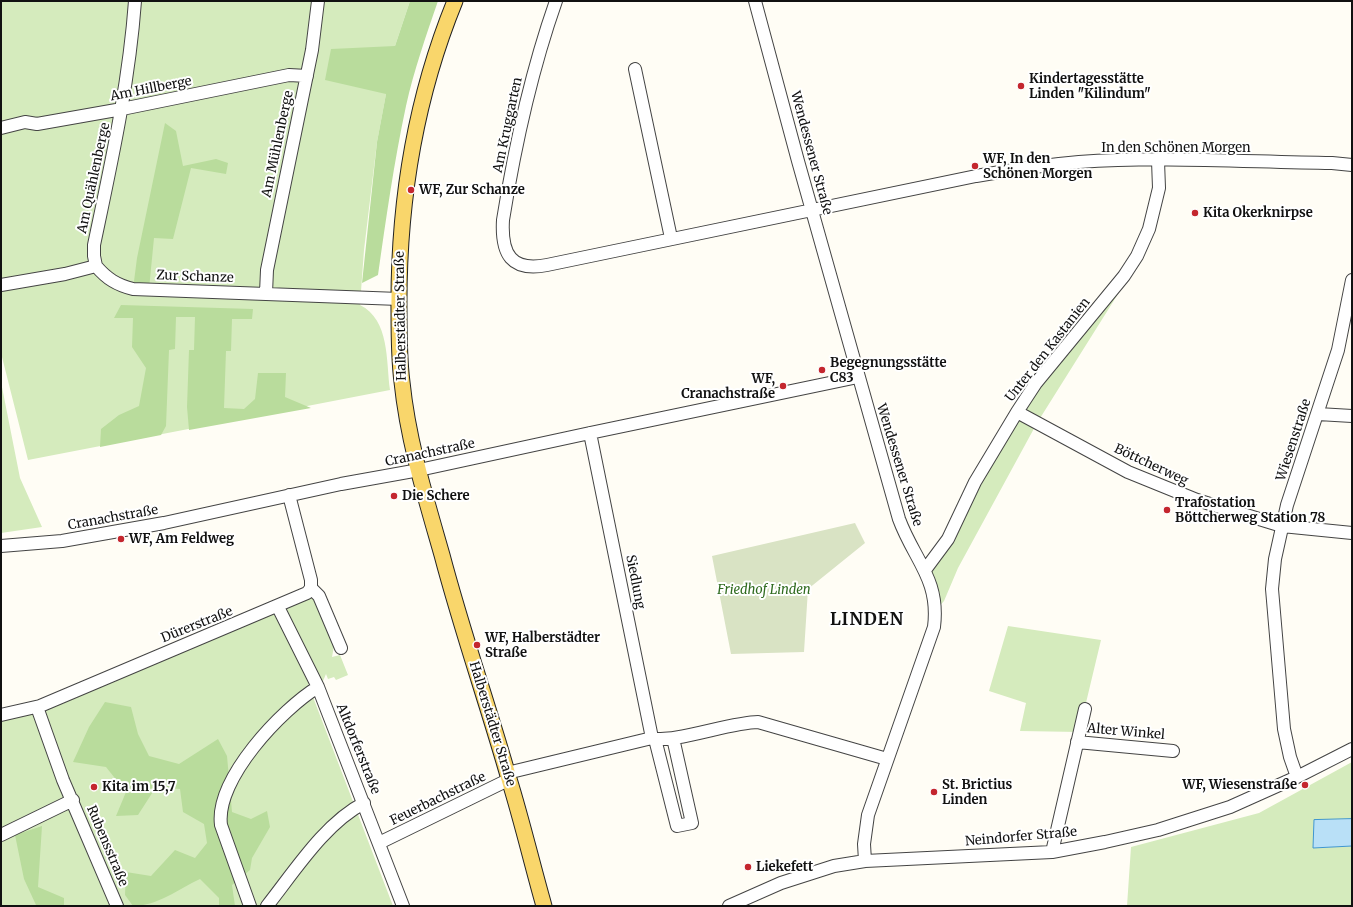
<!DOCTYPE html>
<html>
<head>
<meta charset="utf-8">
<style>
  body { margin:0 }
  #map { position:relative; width:1353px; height:907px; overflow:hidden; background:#fffdf5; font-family:Merriweather,serif }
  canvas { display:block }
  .frame { position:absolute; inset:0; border:2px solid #111; pointer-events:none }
</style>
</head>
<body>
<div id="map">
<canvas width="1353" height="907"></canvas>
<div class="frame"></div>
</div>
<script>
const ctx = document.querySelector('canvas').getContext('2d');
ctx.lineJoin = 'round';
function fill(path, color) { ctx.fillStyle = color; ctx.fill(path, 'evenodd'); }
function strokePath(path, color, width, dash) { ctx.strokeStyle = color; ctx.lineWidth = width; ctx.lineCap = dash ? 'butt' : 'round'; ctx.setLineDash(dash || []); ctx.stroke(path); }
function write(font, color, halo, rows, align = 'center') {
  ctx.font = font + ' Merriweather,serif'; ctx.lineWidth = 4; ctx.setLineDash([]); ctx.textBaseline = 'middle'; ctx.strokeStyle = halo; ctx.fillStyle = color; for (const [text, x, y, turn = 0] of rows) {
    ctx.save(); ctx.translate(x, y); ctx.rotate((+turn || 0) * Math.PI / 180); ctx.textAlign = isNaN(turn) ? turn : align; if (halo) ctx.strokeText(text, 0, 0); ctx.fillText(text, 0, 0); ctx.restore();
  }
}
const green = new Path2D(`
  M1,1H410L395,46L377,142L364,250L360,305C390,320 386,361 390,390L28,460L1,353Z
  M1124,276L1118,294L1037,423L958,568L944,601L936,610L925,570L1017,412Z
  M1,382L20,478L42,527L1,533Z
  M306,590L319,603L335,640L332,657L340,655L348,675L336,680L334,677L328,679L326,674L323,681L308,684L393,906H1V709L41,699Z
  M1008,626L1101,640L1079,732L1020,731L1026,703L989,691Z
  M1352,762V819L1314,820L1313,848L1352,846V906H1127L1131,847L1259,813Z`);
const forest = new Path2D(`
  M410,1H438C426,36 414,70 406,106C394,162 386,219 378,275L362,283L377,142L386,94L325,80L331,49L395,46Z
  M165,123L176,131L183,166L216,159L228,163L226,174L191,168L173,239L154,238L149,289H133L137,258Z
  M121,305L253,309L252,319H232L231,351H226L224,408L244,409L255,399L258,373H286L285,397L311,408L189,430L187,407L189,350H194L195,317H176L175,349L169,350L166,426L161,435L100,447L101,429L119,415L139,406L146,368L132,347L133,318H114Z
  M105,702L131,707L138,734L149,756L179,764L218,739L227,756L232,812L251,819L267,811L270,827L252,858L250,870L232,885L235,906H219V898L200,879C178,889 158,906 133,906L125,895L126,872L151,876L175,850L195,858L207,843L204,824L183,812L180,789L156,787L138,815L116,816L126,792L106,767L73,762L89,727Z
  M42,826L38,887L64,898V906H34L36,905L24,879L15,835Z`);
const cemetery = new Path2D(`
  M855,523L865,543L808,589L804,652L731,654L712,556Z`);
const water = new Path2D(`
  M1352,819V846L1313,848L1314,820Z`);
const minor = new Path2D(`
  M556,1C531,72 515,145 503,220C501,254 511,272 547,265L976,176C1010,170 1044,165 1079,162C1162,156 1248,162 1332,163L1352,165
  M755,1L798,161L899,519C914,560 940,579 934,627L868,815L864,844L865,861
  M635,69L671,238
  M1,128L25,122L37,124L122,109L289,75L307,76
  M96,266L94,256V245C111,164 129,84 135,1
  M1,285L65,274L96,266C107,279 117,285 133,289L399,299
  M266,293L267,270L312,50L318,1
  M1017,412L1128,472L1197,500L1282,526L1352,533
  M1318,414L1352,416
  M590,433L652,738
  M1,546L62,541L164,523L341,484L419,470L590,433L858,377
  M925,570L948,539L975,482L1017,412L1036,383L1124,276L1137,256L1149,229L1159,188L1158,161
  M311,588L319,596L341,648
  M278,607L318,687L403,906
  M37,707L63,780L117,906
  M1,715L40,706L307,593L311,588V580L289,495
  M655,739L677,826L692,823L673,738
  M1077,742L1173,751
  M507,773L652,738C672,744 731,722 758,722L887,759
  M1297,777L1290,757L1284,729L1272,589L1275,559L1287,505L1338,350L1352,280
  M1,835L73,800
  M379,843L510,779
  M1052,852L1085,709
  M250,906L221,825C215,779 282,709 318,687
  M267,906C294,872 325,823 364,803
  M729,906L781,883L834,866L865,861L1052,852L1105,842L1158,830L1230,807L1297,777L1352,749`);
const major = new Path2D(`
  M455,1C415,99 398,207 399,312C399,336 399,359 402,382C408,441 426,499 442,555C462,631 488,705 509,779C522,821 532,864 544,906`);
const markers = [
  [1021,86,4,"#c4262e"],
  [975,166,4,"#c4262e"],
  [411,190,4,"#c4262e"],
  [1195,213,4,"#c4262e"],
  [822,370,4,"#c4262e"],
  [783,386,4,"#c4262e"],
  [394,496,4,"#c4262e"],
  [1167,510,4,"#c4262e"],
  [121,539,4,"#c4262e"],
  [477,645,4,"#c4262e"],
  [1305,785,4,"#c4262e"],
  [94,787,4,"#c4262e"],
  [934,792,4,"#c4262e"],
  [748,867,4,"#c4262e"]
];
const poiNames = [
  ["Kindertagesstätte",1029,79],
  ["Linden \"Kilindum\"",1029,94],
  ["WF, In den",983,159],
  ["Schönen Morgen",983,174],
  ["WF, Zur Schanze",419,190],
  ["Kita Okerknirpse",1203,213],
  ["Begegnungsstätte",830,363],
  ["C83",830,378],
  ["WF,",775,379,"right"],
  ["Cranachstraße",775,394,"right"],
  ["Die Schere",402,496],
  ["Trafostation",1175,503],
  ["Böttcherweg Station 78",1175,518],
  ["WF, Am Feldweg",129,539],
  ["WF, Halberstädter",485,638],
  ["Straße",485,653],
  ["St. Brictius",942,785],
  ["Linden",942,800],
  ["WF, Wiesenstraße",1297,785,"right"],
  ["Kita im 15,7",102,787],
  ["Liekefett",756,867]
];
const streetNames = [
  ["Am Hillberge",151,89,-11],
  ["Am Kruggarten",508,125,-78],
  ["Am Mühlenberge",278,144,-78],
  ["In den Schönen Morgen",1176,148],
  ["Wendessener Straße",811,153,75],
  ["Am Quählenberge",94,178,-78],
  ["Zur Schanze",195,277,2],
  ["Halberstädter Straße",401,316,-91],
  ["Unter den Kastanien",1048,350,-52],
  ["Wiesenstraße",1294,440,-72],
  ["Cranachstraße",430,453,-12],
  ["Wendessener Straße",899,465,73],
  ["Böttcherweg",1151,465,25],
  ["Cranachstraße",113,518,-10],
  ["Siedlung",635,582,79],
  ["Dürerstraße",197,625,-22],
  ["Halberstädter Straße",492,724,73],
  ["Alter Winkel",1126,732,5],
  ["Altdorferstraße",358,749,68],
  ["Feuerbachstraße",438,799,-26],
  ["Neindorfer Straße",1021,837,-5],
  ["Rubensstraße",107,846,67]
];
const parkNames = [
  ["Friedhof Linden",764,590]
];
const districtNames = [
  ["LINDEN",867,620]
];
fill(green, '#d5ebbd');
fill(forest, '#b9dc9c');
fill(cemetery, '#d9e3c4');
fill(water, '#b9e0f7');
strokePath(water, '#3f96cf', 1);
strokePath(minor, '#444', 14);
strokePath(major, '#222', 17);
strokePath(minor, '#fff', 12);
strokePath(major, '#f9d66b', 15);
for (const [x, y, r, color] of markers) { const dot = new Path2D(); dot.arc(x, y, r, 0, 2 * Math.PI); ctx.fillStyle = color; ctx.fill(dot); strokePath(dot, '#fff', 1.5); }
write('bold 13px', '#111', '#fff', poiNames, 'left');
write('13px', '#111', '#fff', streetNames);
write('italic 13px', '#2f6b1f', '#fff', parkNames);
ctx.letterSpacing = '1px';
write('bold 17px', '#111', '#fff', districtNames);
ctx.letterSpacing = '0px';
</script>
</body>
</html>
